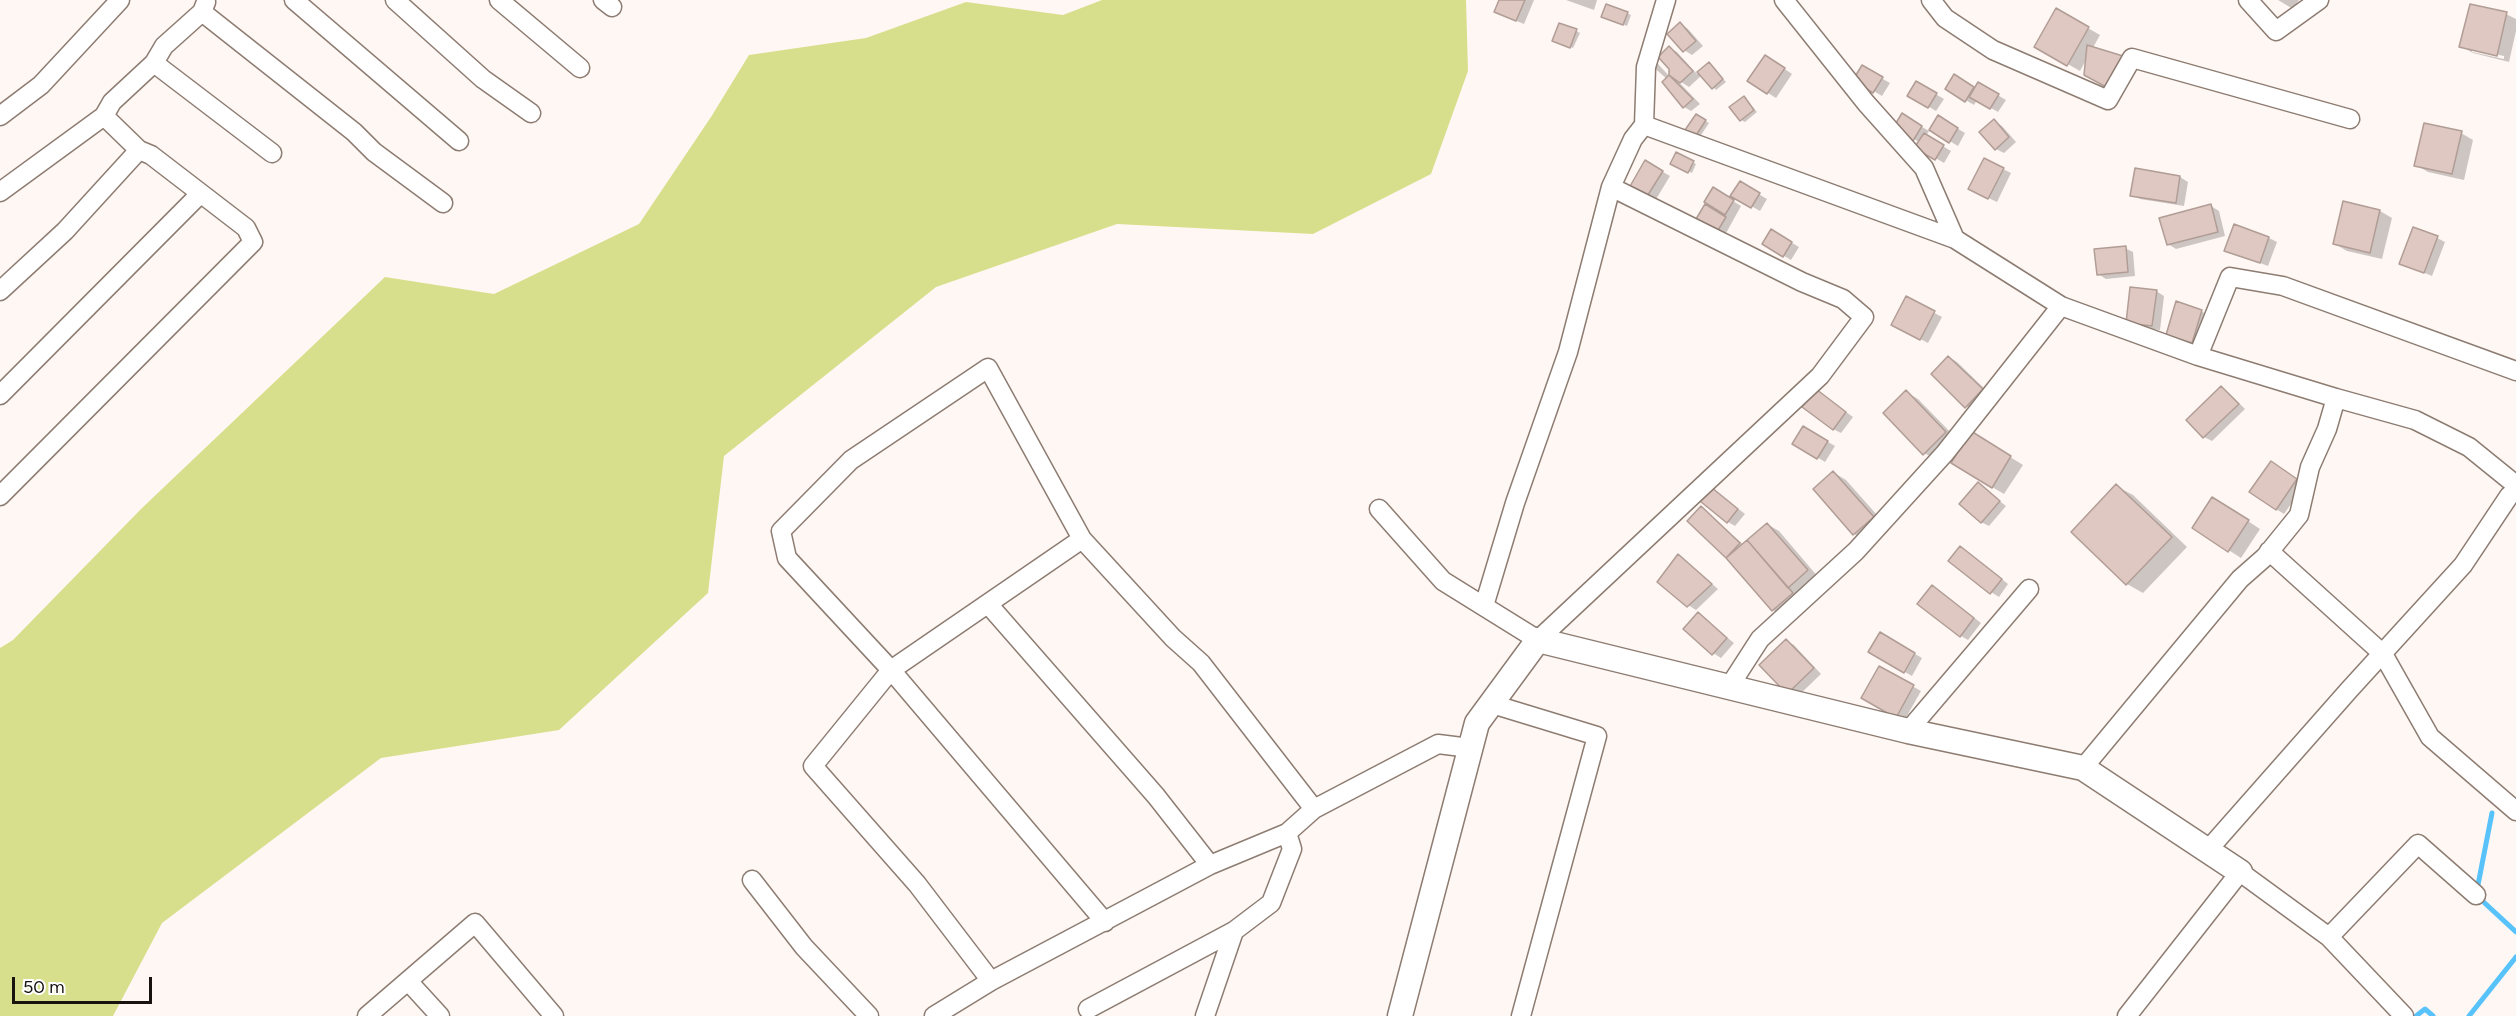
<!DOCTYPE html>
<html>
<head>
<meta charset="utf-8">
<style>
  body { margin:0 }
  #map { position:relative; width:2516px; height:1016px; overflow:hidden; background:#fff7f3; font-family:Figtree,sans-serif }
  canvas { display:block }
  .scale { position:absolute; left:12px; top:977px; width:140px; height:27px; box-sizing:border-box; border:3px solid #19130f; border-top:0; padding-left:8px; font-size:18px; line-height:21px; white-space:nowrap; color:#19130f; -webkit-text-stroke:4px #fff; paint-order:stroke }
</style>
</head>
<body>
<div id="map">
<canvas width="2516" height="1016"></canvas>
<div class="scale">50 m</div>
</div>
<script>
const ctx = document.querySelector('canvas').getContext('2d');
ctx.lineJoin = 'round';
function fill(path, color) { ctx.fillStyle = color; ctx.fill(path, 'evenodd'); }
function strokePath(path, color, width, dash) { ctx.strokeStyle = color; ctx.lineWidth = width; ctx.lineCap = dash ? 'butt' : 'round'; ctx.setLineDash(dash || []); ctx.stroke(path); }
const green = new Path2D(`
  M1102,0H1466L1468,71L1431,174L1313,234L1117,224L936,287L724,456L708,593L559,730L381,758L162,923L113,1016H0V648L13,640L141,509L385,277L494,294L639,224L711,117L749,55L866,38L966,2L1063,15Z`);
const shadow = new Path2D(`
  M1500,0H1534L1524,24L1504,16Z
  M1566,0H1597L1594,10Z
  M2278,0H2299L2293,9Z
  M1607,5L1631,15L1627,26L1606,18Z
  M2056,10L2100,35L2080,71L2036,46Z
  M2506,14L2516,19V31L2509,62L2473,53L2461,46ZM2472,49L2504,56V59L2472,52Z
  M1681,24L1688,29L1703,46L1692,55L1684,50Z
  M1576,31L1580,33L1573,48L1557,42Z
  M1669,48L1677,52L1697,74L1709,64L1726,82L1716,90L1702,75L1689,87L1675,78L1700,104L1691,111L1684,107L1667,79L1651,65L1655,62L1658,64L1671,78Z
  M1773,61L1792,74L1776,98L1749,81Z
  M1862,67L1890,83L1882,96L1855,80Z
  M1954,77L1975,89L1979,84L2006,100L1998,112L1977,100L1974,105L1947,89Z
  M1917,83L1944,99L1936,111L1909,95Z
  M1744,98L1757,112L1745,122L1741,120Z
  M1902,115L1929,131L1926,136L1951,151L1944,163L1917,147L1919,142L1895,128Z
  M1696,116L1709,123L1699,138L1687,130Z
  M1938,117L1965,133L1958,146L1931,130Z
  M1994,121L2002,126L2016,142L2004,153L1996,149Z
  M2461,133L2473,140L2464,180L2428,172L2416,165Z
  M1676,154L1696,164L1692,173L1672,163Z
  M1646,162L1670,176L1655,201L1631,187Z
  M2003,169L2011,173L1997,202L1978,193Z
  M2180,177L2188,182L2184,206L2140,199L2132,195Z
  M1740,183L1767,199L1760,211L1732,195Z
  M1714,189L1741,206L1725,235L1699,219Z
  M2344,203L2380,211L2392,218L2382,259L2347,251L2335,244Z
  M2211,206L2219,211L2225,236L2176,249L2168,244Z
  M1772,231L1799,247L1791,260L1764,244Z
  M2269,238L2277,242L2268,266L2226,250Z
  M2437,238L2445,242L2432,276L2401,263Z
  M2125,248L2133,252L2135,276L2106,279L2098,274Z
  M2156,291L2164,296L2160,330L2135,327Z
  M1906,298L1942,317L1928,343L1901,329Z
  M2201,311L2209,316L2200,346L2168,334Z
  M1949,357L1957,362L1990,394L1974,411L1966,406Z
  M2222,388L2229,393L2245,409L2212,441L2204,437L2188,420Z
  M1906,392L1918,399L1958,440L1937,460L1924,453Z
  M1824,396L1853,417L1841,433L1833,429Z
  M1804,428L1835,446L1825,462L1794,443Z
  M1983,440L2023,465L2004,494L1992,487Z
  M2279,468L2304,485L2284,514L2276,509Z
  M1833,472L1846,480L1885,524L1867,541L1854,534L1815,489Z
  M1978,484L2006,506L1989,526L1981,522Z
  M2116,486L2133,495L2187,547L2143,593L2127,584L2073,532Z
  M1714,490L1745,514L1735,526L1728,522Z
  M2225,506L2260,529L2241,558L2194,528Z
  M1701,508L1744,545L1767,524L1779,531L1819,578L1785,617L1773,610L1727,556Z
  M1968,552L2008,584L1999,597L1991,592Z
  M1679,556L1718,589L1696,610L1688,605Z
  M1940,591L1981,623L1968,640L1961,636Z
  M1698,614L1734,643L1721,658L1713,653Z
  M1881,634L1922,658L1912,676L1870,652Z
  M1786,641L1794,645L1821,674L1796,698L1788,693Z
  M1880,668L1921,691L1904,721L1863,697Z`);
const stream = new Path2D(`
  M2492,813L2476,895L2516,932
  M2416,1016L2425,1009L2433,1016
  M2469,1016L2516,957`);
const building = new Path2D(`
  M1499,0H1525L1516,21L1494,12Z
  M1606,4L1628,12L1623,25L1601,17Z
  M2470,4L2507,12L2497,56L2459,47Z
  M2056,8L2089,27L2067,66L2034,47Z
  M1680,22L1696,41L1683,52L1667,34Z
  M1559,23L1577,29L1570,48L1552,41Z
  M2087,45L2123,56L2106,87L2084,75Z
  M1669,46L1693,71L1680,83L1669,75V69L1658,57Z
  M1765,55L1785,68L1767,94L1747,81Z
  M1709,62L1723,79L1712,89L1697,72Z
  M1862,65L1883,77L1873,93L1853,80Z
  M1954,74L1974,87L1965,102L1945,89Z
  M1669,75L1693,99L1683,108L1662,82Z
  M1916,81L1937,93L1928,108L1907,96Z
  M1978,82L1999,94L1990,109L1969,97Z
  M1744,96L1754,110L1740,121L1729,107Z
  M1902,113L1922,126L1913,141L1893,128Z
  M1696,114L1706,120L1695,137L1685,130Z
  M1938,115L1958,128L1949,143L1929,130Z
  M1994,119L2009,137L1995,150L1979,132Z
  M2424,123L2462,131L2452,174L2414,166Z
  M1924,133L1944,145L1935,160L1914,148Z
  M1676,152L1694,161L1688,173L1670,164Z
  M1984,158L2004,168L1988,199L1968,189Z
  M1645,160L1663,171L1646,198L1629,188Z
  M2135,168L2180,176L2176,203L2130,196Z
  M1740,181L1760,193L1751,208L1730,196Z
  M1713,187L1734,200L1725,215L1704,202Z
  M2343,201L2380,210L2370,253L2333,244Z
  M1705,204L1726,217L1717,232L1696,219Z
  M2211,204L2218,232L2167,245L2159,218Z
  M2234,224L2269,237L2260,263L2224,251Z
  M2413,227L2438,236L2424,273L2399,264Z
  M1771,229L1792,242L1783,257L1762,244Z
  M2126,246L2128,272L2097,275L2094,249Z
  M2130,287L2157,290L2152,326L2126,323Z
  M1906,296L1935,311L1920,340L1891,325Z
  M2176,301L2202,310L2192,343L2166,335Z
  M1948,356L1983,389L1965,408L1931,374Z
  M2221,386L2239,404L2203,438L2186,420Z
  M1816,389L1846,412L1833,430L1802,407Z
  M1906,390L1946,432L1923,455L1883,413Z
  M1803,426L1828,441L1817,459L1792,444Z
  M1971,431L2011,456L1992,488L1951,463Z
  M2271,461L2297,479L2276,510L2249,492Z
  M1833,471L1874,517L1853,535L1813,489Z
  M1978,482L2000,501L1981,523L1959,504Z
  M1706,483L1738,509L1727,523L1695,497Z
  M2116,484L2172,537L2126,585L2071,532Z
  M2212,497L2249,520L2228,552L2192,528Z
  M1701,506L1740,543L1726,558L1687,521Z
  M1767,523L1808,570L1788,588L1747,540Z
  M1747,540L1793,593L1772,611L1726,558Z
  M1960,546L2002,579L1990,594L1948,561Z
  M1678,554L1712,584L1687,607L1657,582Z
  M1932,585L1974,618L1960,637L1917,604Z
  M1698,612L1727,638L1712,655L1683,629Z
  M1880,632L1915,653L1904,673L1868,652Z
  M1786,639L1814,668L1787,694L1759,665Z
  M1879,666L1914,685L1896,718L1861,698Z`);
const street = new Path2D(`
  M294,0L459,141
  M395,0L483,79L531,113
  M499,0L580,68
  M603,0L612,7
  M1784,0L1866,103L1924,168L1955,239
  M1931,0L1945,18L1993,50L2108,100L2132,58L2350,119
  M2248,0L2276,31L2319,0
  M202,12L354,132L374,152L443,203
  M154,63L272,153
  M0,116L41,85L120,0
  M1644,125L1955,239L2061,306L2198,356L2336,398
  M0,192L104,116L112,102L154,63L164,46L202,12L206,2
  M0,291L65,231L139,150
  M2198,356L2230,277L2283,286L2516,371
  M0,395L200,194
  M0,496L253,242L246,228L151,155L139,150L104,116
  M1379,509L1443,581L1538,640L1820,376L1864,317L1843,299L1802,282L1611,187
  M2269,551L2383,654L2430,737L2516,811
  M988,604L1156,796L1210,865
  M1484,606L1515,503L1568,352L1611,187L1633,139L1644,125L1646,67L1666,0
  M1729,687L1760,639L1856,551L1945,453L2061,306
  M1492,704L1597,736L1521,1016
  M1908,731L2029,589
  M2083,768L2240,579L2265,557L2299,515L2310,467L2327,429L2336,398L2415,420L2469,447L2516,485
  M2207,851L2349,690L2463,565L2509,496L2516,490
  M752,880L804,947L869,1016
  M1105,922L891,670L787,558L781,531L851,460L988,368L1082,539L1173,638L1201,663L1314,809
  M1234,931L1271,903L1292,849L1287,833
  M2329,937L2418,844L2476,895
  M408,981L440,1016
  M991,981L917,884L813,766L891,670L1082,539
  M1088,1009L1234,931L1205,1016
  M367,1016L475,923L554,1016
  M934,1016L991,981L1210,865L1287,833L1314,809L1438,744L1470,748
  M2127,1016L2240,872L2329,937L2404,1016`);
const secondary = new Path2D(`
  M1400,1016L1477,723L1538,640L1908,731L2083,768L2240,872`);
fill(green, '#d8df8c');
fill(shadow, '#0003');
strokePath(stream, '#58c3fb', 5);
fill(building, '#dec8c1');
strokePath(building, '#b19d96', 1.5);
strokePath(street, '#8d7c72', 21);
strokePath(secondary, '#8d7c72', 27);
strokePath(street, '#fff', 18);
strokePath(secondary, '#fff', 24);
</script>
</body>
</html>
